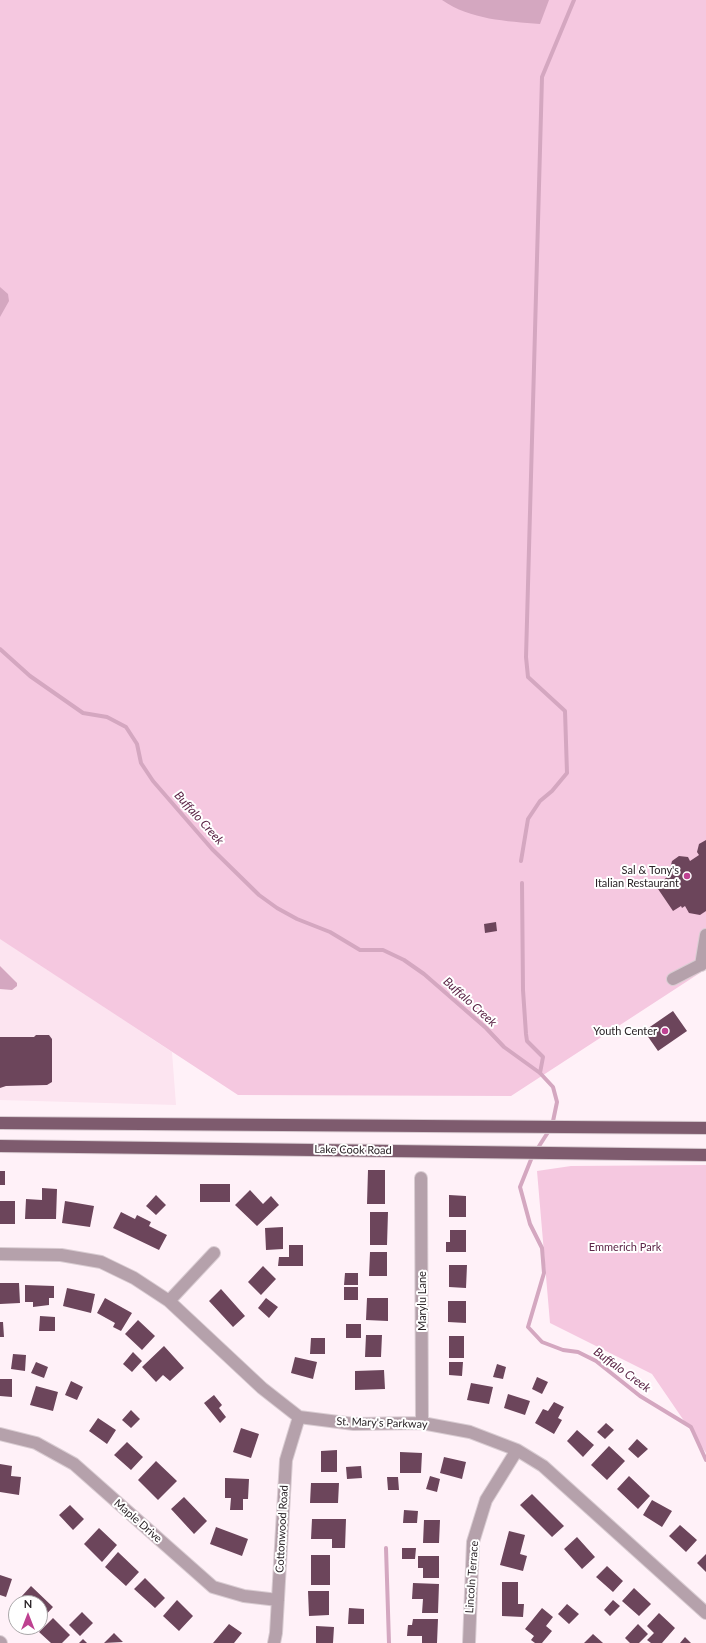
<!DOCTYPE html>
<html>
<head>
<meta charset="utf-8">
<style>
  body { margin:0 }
  #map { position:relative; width:706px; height:1643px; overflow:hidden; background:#fff1f8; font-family:Lato,sans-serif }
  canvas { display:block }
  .north { position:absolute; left:8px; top:1595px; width:40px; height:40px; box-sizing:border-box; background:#fff; border:1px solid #aaa7a9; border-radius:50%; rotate:0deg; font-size:11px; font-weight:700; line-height:16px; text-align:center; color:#2a2327 }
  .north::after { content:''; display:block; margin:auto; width:14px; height:18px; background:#be4191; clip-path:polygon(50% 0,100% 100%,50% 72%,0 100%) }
</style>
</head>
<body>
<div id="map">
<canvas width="706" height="1643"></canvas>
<div class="north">N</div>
</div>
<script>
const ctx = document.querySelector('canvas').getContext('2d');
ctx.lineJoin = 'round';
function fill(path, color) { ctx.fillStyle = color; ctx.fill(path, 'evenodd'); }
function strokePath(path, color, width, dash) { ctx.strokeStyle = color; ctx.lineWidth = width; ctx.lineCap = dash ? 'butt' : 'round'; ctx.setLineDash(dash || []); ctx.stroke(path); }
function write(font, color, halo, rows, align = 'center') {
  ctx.font = font + ' Lato,sans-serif'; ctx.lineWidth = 4; ctx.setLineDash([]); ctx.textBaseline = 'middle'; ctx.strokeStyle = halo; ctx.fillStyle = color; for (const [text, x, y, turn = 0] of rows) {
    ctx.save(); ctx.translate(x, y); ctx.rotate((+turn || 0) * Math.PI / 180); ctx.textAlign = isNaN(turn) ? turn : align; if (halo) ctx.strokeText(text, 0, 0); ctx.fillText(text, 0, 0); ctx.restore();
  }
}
const built = new Path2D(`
  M0,938L172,1052L176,1105L0,1100Z`);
const green = new Path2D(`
  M0,0H706V969L511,1096L238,1095L0,939Z
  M706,1165V1453L652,1374L550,1323L537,1171L571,1166Z`);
const water = new Path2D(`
  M442,0H549L540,24C506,21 471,20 442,0Z
  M0,287L8,294L9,301L0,317Z
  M0,966L17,983V986L12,990L0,989Z`);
const stream = new Path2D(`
  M0,649L30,676L83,713L107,717L126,727L137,744L141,763L153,781L212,849L259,895L277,908L297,919L330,932L360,950H383L404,960L424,974L486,1028L504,1047L540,1073L553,1087L557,1102L552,1126L532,1157L520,1187L530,1224L542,1248L544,1273L528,1327L542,1342L563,1350L578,1352L596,1361L640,1396L691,1427L706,1460
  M521,861L528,819L540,801L552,791L567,773L565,711L528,677L526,657L542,77L574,0
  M522,883L523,990L526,1034L527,1041L543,1057L540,1073
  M386,1548L389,1643`);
const building = new Path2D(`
  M706,840V911L700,915L689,913L685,906L682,908L681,906L673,911L656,886L672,873L670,869L672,861L679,856L688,857L690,861L699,855L697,852L699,844Z
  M496,922L497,931L485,933L484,924Z
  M673,1011L687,1031L658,1051L644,1031Z
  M36,1035H49L52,1039V1082L47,1085L6,1086L0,1088V1037H34Z
  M368,1170H385V1204H367Z
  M0,1171H5V1185H0Z
  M200,1184H230V1202H200Z
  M42,1188L57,1189L56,1219H25L26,1199L42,1200Z
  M250,1190L263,1204L271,1196L279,1205L257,1226L235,1205Z
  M156,1195L166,1205L156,1215L146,1206Z
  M449,1195L466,1196V1217H449Z
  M0,1201H15V1224H0Z
  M65,1201L94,1206L90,1227L62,1223Z
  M121,1212L135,1219L137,1215L151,1222L149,1226L167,1235L159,1250L113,1228Z
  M370,1212H388L387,1245H370Z
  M283,1227V1249L266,1250L265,1228Z
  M450,1230H466V1252H446V1242H450Z
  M289,1245H303V1266H278L279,1257H289Z
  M370,1252H387V1276H369Z
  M449,1265H467L466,1288L449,1287Z
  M263,1266L276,1279L261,1295L248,1282Z
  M345,1273H358V1285H344Z
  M0,1283H19L20,1303L0,1304Z
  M25,1285L54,1286V1298H49V1305L33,1307V1302H25Z
  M344,1287H358V1300H344Z
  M67,1288L95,1294L91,1313L63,1306Z
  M221,1289L245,1316L233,1327L209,1301Z
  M105,1298L132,1313L121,1331L113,1327L115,1323L97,1313Z
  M266,1298L278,1307L269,1318L258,1308Z
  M367,1298H388V1321L366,1320Z
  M448,1301H466V1323L448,1322Z
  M40,1316L55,1317V1331H39Z
  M138,1320L155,1336L142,1350L125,1334Z
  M0,1322H3L4,1337H0Z
  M346,1324H361V1338H346Z
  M366,1335H382L381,1357H365Z
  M449,1336H464V1358H449Z
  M311,1338H325V1354H310Z
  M164,1346L184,1368L170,1381L163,1375L156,1382L142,1367Z
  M133,1352L142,1361L132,1372L123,1364Z
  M13,1354L26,1355L25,1371L11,1369Z
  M295,1357L317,1362L313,1379L291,1373Z
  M36,1362L48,1367L44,1378L31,1373Z
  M449,1362H463L462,1376L449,1375Z
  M497,1364L506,1367L503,1379L493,1377Z
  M384,1370L385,1389L355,1390V1371Z
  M537,1377L548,1382L542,1394L532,1389Z
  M0,1379H12V1397L0,1396Z
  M71,1381L83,1387L77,1400L65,1395Z
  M471,1383L493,1387L489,1404L467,1400Z
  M36,1386L58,1392L53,1411L30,1405Z
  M508,1394L530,1401L525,1415L504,1408Z
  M214,1395L222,1405L219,1408L226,1417L220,1423L204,1403Z
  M554,1402L564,1407L558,1418L562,1420L554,1434L535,1423L543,1409L548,1411Z
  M131,1410L140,1419L131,1428L122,1420Z
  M98,1418L116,1430L107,1444L89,1431Z
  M606,1423L614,1430L605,1439L597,1432Z
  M241,1428L259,1434L251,1458L233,1452Z
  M577,1430L594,1445L583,1457L567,1441Z
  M637,1439L648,1449L638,1458L628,1449Z
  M127,1442L143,1457L131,1470L114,1455Z
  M609,1446L625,1461L607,1480L591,1465Z
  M337,1450V1472H321V1451Z
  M400,1452L422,1453L421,1473H400Z
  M444,1457L466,1462L462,1479L440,1473Z
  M156,1461L177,1481L158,1500L138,1480Z
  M0,1464L12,1466L11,1476L21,1477L19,1495L0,1492Z
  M361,1466L362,1478L347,1479L346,1467Z
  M430,1476L440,1479L437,1492L426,1489Z
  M629,1476L650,1496L638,1509L617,1489Z
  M387,1477H398L399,1490H388Z
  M225,1478L249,1479L248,1499H243V1510H230L231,1498H225Z
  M311,1483H339L338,1503H310Z
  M532,1494L564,1526L552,1537L520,1505Z
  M184,1497L207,1521L194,1534L171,1509Z
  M652,1500L672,1511L662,1527L643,1515Z
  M70,1505L84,1519L73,1530L59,1515Z
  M404,1510L418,1511L417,1523H403Z
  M312,1519H346L345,1548H332V1539H311Z
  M424,1520H440L439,1543H423Z
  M680,1525L697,1540L686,1552L669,1536Z
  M216,1527L248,1539L242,1556L210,1544Z
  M99,1528L117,1545L102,1562L84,1544Z
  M509,1531L525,1535L520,1554L527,1556L523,1571L500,1565Z
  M577,1537L595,1557L582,1569L564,1549Z
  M402,1548H416L415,1559H402Z
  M118,1552L139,1572L126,1586L105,1567Z
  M706,1554V1572L697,1563Z
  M311,1555H330V1585H311Z
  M418,1556H439V1578H423V1568H418Z
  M607,1566L623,1581L613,1592L596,1577Z
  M0,1575L12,1579L6,1597L0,1595Z
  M145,1578L165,1598L155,1608L134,1589Z
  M502,1582H518V1604H524L523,1617L502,1616Z
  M413,1583L439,1584L438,1613H422L423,1599H412Z
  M31,1586L53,1607L42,1619L40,1617V1603H16V1610L12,1607Z
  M634,1588L651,1604L639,1616L622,1601Z
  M308,1591H329V1615L309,1616Z
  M177,1600L193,1616L179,1631L163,1616Z
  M613,1600L620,1606L610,1616L604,1610Z
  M567,1604L579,1614L569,1624L558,1614Z
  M349,1608L364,1609V1624H348Z
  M542,1608L553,1617L546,1626L552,1631L542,1643H535L531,1640L534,1636L525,1629Z
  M82,1612L93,1623L80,1636L69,1625Z
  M659,1613L675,1628L662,1643H651L647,1640L654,1633L647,1626Z
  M53,1618L70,1635L62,1643H51L39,1632Z
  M413,1619H438L437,1643H422V1636H407L408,1625H412Z
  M229,1624L242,1633L234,1643H213Z
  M638,1624L648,1634L639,1643H630L625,1638Z
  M316,1626L334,1627L333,1643H316Z
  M114,1633L123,1642L104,1643Z
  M593,1634L603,1643H584Z
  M685,1637L691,1643H680Z
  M83,1639L87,1643H79Z`);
const minor = new Path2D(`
  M701,965L706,935
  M673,979L706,962
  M421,1178L422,1423
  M0,1254L61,1255L101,1262L134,1278L169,1301L262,1388L299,1417L354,1424L422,1423L470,1432L517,1450L543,1466L706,1613
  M169,1301L214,1253
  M0,1434L36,1443L74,1464L213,1587L244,1596L278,1600
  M0,1642L1,1643
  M274,1643L276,1633L286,1460L299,1417
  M469,1643L473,1542L486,1500L517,1450`);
const major = new Path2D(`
  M0,1123L706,1128
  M0,1146L706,1155`);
const markers = [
  [687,876,4,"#be4191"],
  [665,1031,4,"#be4191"]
];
const poiNames = [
  ["Sal & Tony's",679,870],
  ["Italian Restaurant",679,883],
  ["Youth Center",657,1031]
];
const streetNames = [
  ["Lake Cook Road",353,1150,1],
  ["Marylu Lane",422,1301,-90],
  ["St. Mary's Parkway",382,1423,2],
  ["Maple Drive",138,1521,41],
  ["Cottonwood Road",282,1529,-87],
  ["Lincoln Terrace",472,1577,-86]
];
const parkNames = [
  ["Emmerich Park",625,1247]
];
const waterNames = [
  ["Buffalo Creek",199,818,48],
  ["Buffalo Creek",470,1002,42],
  ["Buffalo Creek",622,1370,36]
];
fill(built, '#fce4f0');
fill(green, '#f5c8e0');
fill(water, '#d4a7c0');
strokePath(stream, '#d4a7c0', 4);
fill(building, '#6c455b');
strokePath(minor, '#d9ccd2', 14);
strokePath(major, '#d9ccd2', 14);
strokePath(minor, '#b5a1ab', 12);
strokePath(major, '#7e5b6e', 12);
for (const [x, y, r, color] of markers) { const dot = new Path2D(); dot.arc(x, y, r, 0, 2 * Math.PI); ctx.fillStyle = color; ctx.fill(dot); strokePath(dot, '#fff', 1.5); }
write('11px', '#2a2327', '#fff', poiNames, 'right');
write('11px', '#2a2327', '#fff', streetNames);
write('11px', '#5d2648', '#fff', parkNames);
write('italic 12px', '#5a2345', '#fff', waterNames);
</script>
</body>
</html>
